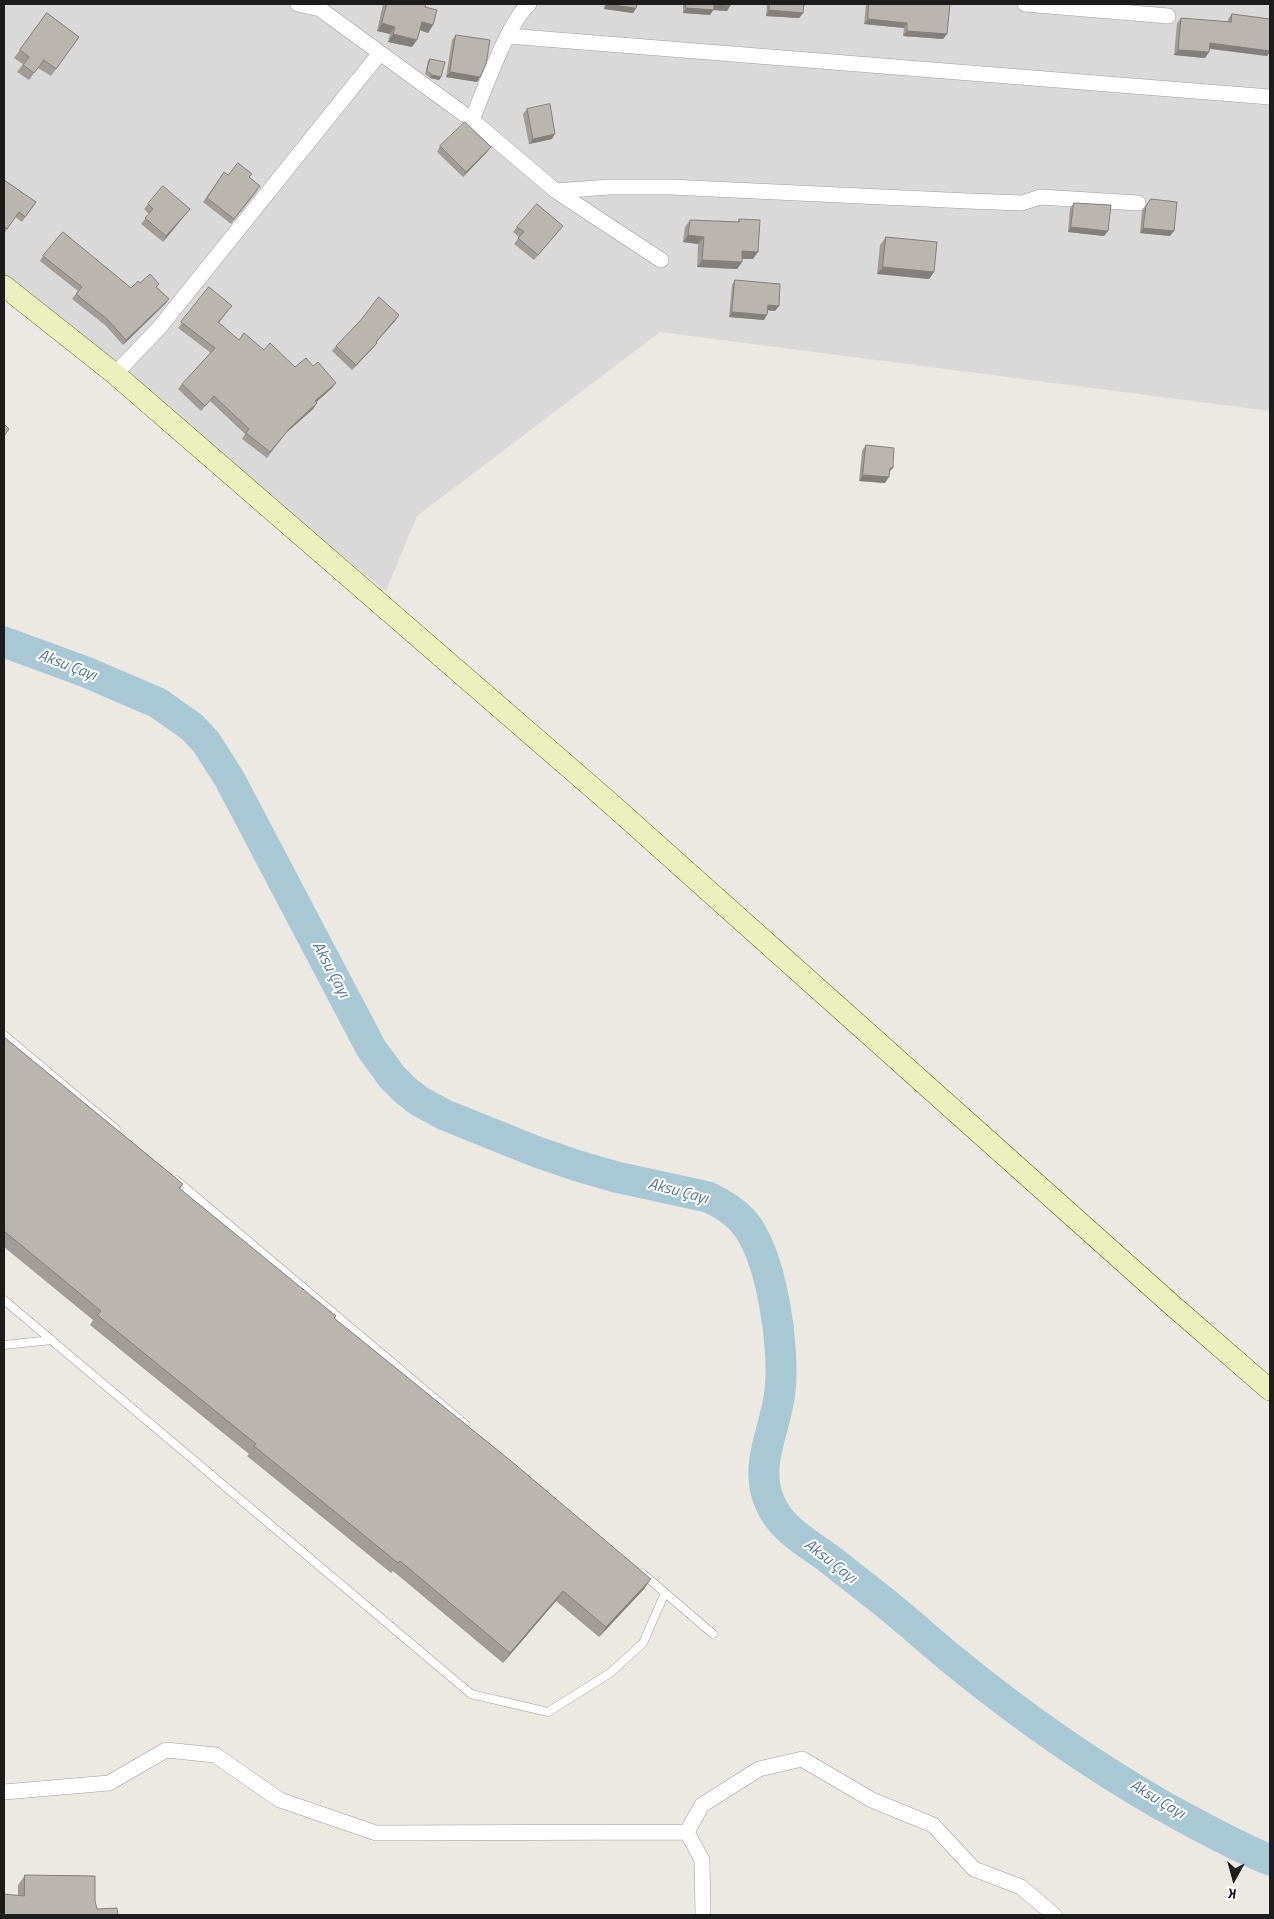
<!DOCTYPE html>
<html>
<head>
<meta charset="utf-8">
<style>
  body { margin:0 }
  #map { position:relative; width:1274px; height:1919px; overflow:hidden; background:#ece9e3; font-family:"Titillium Web",sans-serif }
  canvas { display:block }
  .frame { position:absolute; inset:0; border:5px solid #1c1c1c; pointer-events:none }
  .north { position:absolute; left:1209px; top:1854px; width:50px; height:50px; -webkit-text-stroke:4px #fff; paint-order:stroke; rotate:187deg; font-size:14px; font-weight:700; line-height:20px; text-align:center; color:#1c1c1c }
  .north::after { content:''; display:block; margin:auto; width:18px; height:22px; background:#1c1c1c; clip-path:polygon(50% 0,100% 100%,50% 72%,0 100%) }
</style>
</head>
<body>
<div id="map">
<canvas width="1274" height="1919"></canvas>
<div class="frame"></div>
<div class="north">K</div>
</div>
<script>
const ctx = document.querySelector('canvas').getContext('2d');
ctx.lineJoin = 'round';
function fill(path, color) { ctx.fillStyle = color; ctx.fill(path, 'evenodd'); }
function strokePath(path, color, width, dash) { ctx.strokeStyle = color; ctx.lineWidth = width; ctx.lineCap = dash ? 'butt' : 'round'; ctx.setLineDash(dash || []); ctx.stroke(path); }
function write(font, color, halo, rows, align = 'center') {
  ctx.font = font + ' "Titillium Web",sans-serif'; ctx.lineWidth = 4; ctx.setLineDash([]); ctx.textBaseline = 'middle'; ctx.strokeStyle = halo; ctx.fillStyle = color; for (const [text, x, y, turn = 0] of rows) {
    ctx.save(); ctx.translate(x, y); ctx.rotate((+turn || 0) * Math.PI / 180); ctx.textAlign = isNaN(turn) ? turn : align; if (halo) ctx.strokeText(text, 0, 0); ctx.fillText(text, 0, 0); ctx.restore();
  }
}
const residential = new Path2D(`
  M4,4H1270V411L660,332L417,516L386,591L4,287Z`);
const river = new Path2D(`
  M4,642L86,672L158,703L192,727L206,742L229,778L371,1048L392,1077L405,1090L419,1101L445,1115L537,1152L578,1166L616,1177L708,1197C721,1203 733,1210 743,1221C772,1254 785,1348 780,1391C776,1430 753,1465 770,1503C781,1529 806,1542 828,1558C842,1569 856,1580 870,1591C899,1613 926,1638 954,1661C1020,1715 1090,1764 1163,1806C1198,1825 1233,1845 1270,1860`);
const lane = new Path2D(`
  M4,1035L116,1129
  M176,1180L465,1424
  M4,1300L471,1694L548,1712L610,1673L643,1643L665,1593
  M4,1345L52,1340
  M642,1573L713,1634`);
const street = new Path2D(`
  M298,4L320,9L472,120L556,191L661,260
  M1025,4L1168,16
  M508,36L1270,97
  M472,120C484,91 508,22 529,4
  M556,191L609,187H670L968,201L1022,203L1040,197L1138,203
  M115,374L159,328L380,53
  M4,1792L109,1783L166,1750L215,1755L280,1800L376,1833L687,1832L702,1860L703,1915
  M687,1832L702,1805L759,1769L802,1759L872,1800L933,1825L974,1869L1021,1887L1054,1915`);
const secondary = new Path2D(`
  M4,286L115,374L609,802L1172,1305L1270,1390`);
const wall = new Path2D(`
  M383,4H426L425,7L433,25L428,33L420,30L412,47L388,42L390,34L377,31Z
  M605,4H637L636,8L633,13L604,9Z
  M683,4H730V6L727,11L713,10L710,15L683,13Z
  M767,4H806L803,7V13L799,18L766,16Z
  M866,4H950L947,34L943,39L903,36L904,28L864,24Z
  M47,13L79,37L51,76L38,68L29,80L17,72L23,64L14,58Z
  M1232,14L1270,19V52L1267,56L1209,49V52L1205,58L1174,55L1177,23L1181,18L1228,22V19Z
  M456,35L480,77L477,82L446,77L452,40Z
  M430,59L441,77L439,80L430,78L425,74L428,61Z
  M527,109L552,139L529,144L523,114Z
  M440,146L487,152L463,177L437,152Z
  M224,172L228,175L249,177L257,191L231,224L203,202Z
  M4,180L36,202L22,222L15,217L4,234Z
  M1151,199L1170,236L1140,233L1142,211Z
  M1074,203L1104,236L1068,232L1070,208Z
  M148,204L190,209L163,242L141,224L149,214L144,209Z
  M739,219L753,259H742V262L737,269L697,267L698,244L683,242L685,227L690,220L737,222Z
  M517,227L559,231L534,260L514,244L519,237L513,232Z
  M886,237L934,272L929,279L877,274L880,245Z
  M43,256L131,288L140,283L157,287L169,299L165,304L123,345L105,325L72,299L78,291L40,261Z
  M735,280L775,311L768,310L764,320L729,317L732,285Z
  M209,287L228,311L219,323L239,340L264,350L295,367L313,366L336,383L332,388L316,402L313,409L286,433L267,458L242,439L245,434L210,401L201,411L178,389L182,384L211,353L178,328Z
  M399,315L376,342L377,343L373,348L352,370L332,351L336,346Z
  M866,445L893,468L889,473L885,483L859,481L862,451Z
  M4,1037L183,1184L180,1189L334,1318L644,1589L599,1637L556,1601L503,1663L393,1571L391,1573L247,1456L249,1454L90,1325L93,1320L4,1247Z
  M25,1875L95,1901L97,1909L18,1895V1885Z`);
const shadedWall = new Path2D(`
  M607,4L636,8L633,13L604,9Z
  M714,5L730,6L727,11L713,10L710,15L683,13L686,8Z
  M769,10L803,13L799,18L766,16Z
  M868,19L907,23L904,28L864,24Z
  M422,22L433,25L428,33L417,29Z
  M382,23L395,27L390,34L377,31Z
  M907,31L947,34L943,39L903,36Z
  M393,34L417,40L412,47L388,42Z
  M1210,43L1270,51V52L1267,56L1206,48Z
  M1178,50L1209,52L1205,58L1174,55Z
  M450,72L480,77L477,82L446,77Z
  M432,75L441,77L439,80L430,78Z
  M555,134L552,139L529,144L533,139Z
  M491,147L487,152L463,177L466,172Z
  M190,209L186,214L163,242L166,236Z
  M1071,227L1108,231L1104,236L1068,232Z
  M1143,228L1174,231L1170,236L1140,233Z
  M688,235L704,237L698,244L683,242Z
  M742,251L758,252L753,259H737Z
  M702,260L742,262L737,269L697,267Z
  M883,267L934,272L929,279L877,274Z
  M169,299L165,304L123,345L126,340Z
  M768,305L779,306L775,311L765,310Z
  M732,312L767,315L764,320L729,317Z
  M399,315L396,320L372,347L376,342Z
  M377,343L373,348L352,370L356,365Z
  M336,383L332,388L311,407L315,401Z
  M317,403L313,409L286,433L267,458L290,428Z
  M863,475L889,477L885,483L859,481Z
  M651,1579L644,1589L599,1637L606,1627Z
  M563,1591L556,1601L503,1663L510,1653Z`);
const building = new Path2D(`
  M387,4H426L425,7L437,10L433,25L422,22L417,40L393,34L395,27L382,23Z
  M607,4H637L636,8Z
  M686,4H730V6L714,5V10L686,8Z
  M770,4H804L803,13L769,10Z
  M869,4H950L947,34L907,31V23L868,19Z
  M47,13L79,37L56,69L44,60L34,73L23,65L29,57L20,50Z
  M1232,14L1270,19V51L1210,43L1209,52L1178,50L1181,18L1231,22Z
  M456,35L490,40L486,64L480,77L450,72Z
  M430,59L445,62L441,77L432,75L427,71Z
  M550,104L555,134L533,139L527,109Z
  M465,122L491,147L466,172L440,146Z
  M238,163L252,174L249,177L260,186L234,219L207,198L224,172L228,175Z
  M4,180L36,202L25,217L19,212L7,229L4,226Z
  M163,186L190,209L166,236L145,218L153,209L148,204Z
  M1151,199L1177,202L1174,231L1143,228L1146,206Z
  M1074,203L1111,205L1108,231L1071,227Z
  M537,204L563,226L538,255L518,238L524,232L517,227Z
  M739,219L760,220L758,252L742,251V262L702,260L704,237L688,235L690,220L739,222Z
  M63,232L131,288L138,281L140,283L150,274L159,284L156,287L169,299L126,340L108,320L76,294L82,287L43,256Z
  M886,237L937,242L934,272L883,267Z
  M735,280L780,284L779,306L768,305L767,315L732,312Z
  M209,287L232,306L218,322L239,340L244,333L264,350L270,343L295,367L306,358L313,366L318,362L336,383L315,401L317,403L290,428L270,452L246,433L249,429L214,396L205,406L182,384L215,348L181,322Z
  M379,297L399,315L376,342L377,343L356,365L336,346L360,321Z
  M4,424L9,429L4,436Z
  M866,445L894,448L893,468H890L889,477L863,475Z
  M4,1037L183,1184L179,1188L336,1316L334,1318L511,1461L651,1579L606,1627L563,1591L510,1653L400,1561L398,1563L254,1446L256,1444L97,1315L101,1311L4,1231Z
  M25,1875L95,1876V1901L97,1909L117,1908L118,1915H4V1894L24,1896Z`);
const waterNames = [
  ["Aksu Çayı",67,666,21],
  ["Aksu Çayı",330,970,62],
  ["Aksu Çayı",678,1192,15],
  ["Aksu Çayı",830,1562,38],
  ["Aksu Çayı",1157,1800,31]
];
fill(residential, '#dad9d9');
strokePath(river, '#a8c8d4', 31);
strokePath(lane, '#9d9d9d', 9);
strokePath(street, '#9d9d9d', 16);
strokePath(secondary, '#576312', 22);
strokePath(lane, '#fff', 8);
strokePath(street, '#fff', 15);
strokePath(secondary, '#ebf0bc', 21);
fill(wall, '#a19c97');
fill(shadedWall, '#837f7b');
fill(building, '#bbb5b0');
strokePath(building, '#837f7b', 1);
write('italic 16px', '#55769e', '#fff', waterNames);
</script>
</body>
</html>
